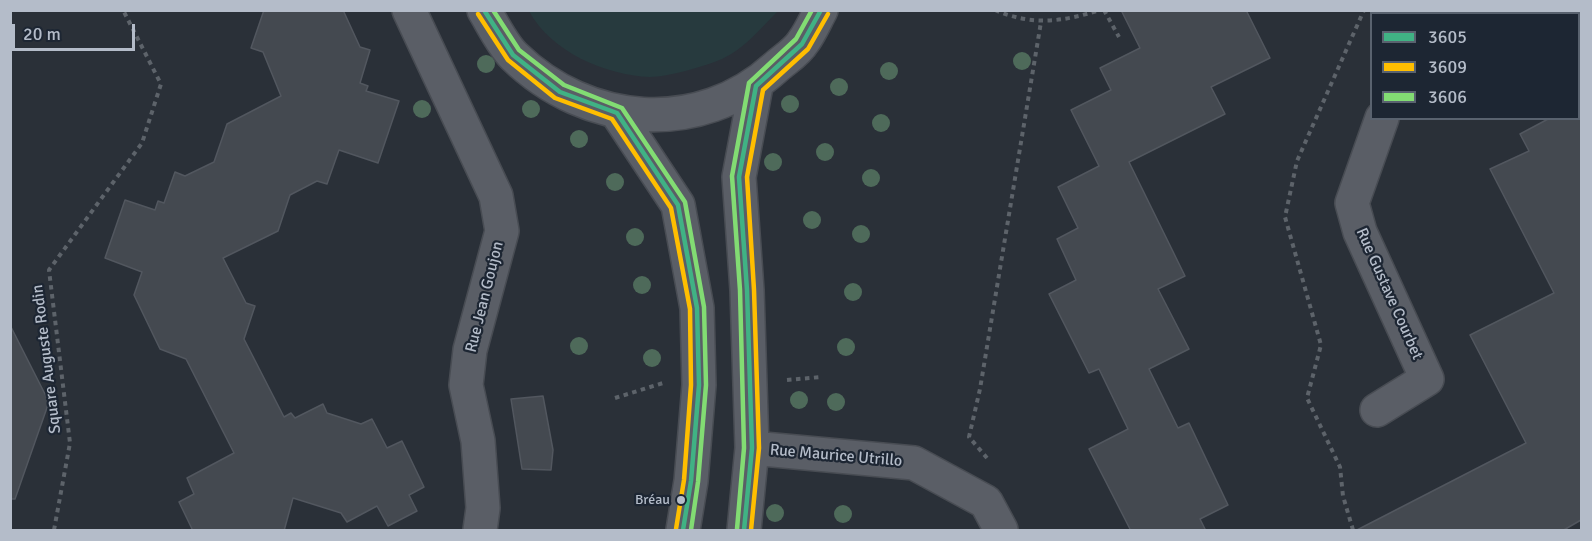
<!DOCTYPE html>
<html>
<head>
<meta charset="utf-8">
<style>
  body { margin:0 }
  #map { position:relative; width:1592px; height:541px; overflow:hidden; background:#2a3038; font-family:Signika,sans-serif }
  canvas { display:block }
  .frame { position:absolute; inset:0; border:12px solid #b4bcc9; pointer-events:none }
  .legend { position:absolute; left:1370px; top:12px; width:210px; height:108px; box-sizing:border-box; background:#1d2633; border:2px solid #59626f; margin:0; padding:8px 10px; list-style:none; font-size:18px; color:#b4bcc9 }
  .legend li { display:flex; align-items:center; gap:12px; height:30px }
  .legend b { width:30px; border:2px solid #59626f }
  .scale { position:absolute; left:12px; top:24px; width:123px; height:27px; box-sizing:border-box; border:3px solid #b4bcc9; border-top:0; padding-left:8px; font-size:18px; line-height:21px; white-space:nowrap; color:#b4bcc9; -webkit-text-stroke:4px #1d2633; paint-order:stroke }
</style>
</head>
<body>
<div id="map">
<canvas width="1592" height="541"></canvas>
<div class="frame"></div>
<ul class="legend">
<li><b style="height:8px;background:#40b284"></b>3605</li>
<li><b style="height:8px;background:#ffbe00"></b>3609</li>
<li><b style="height:8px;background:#82dc73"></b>3606</li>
</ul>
<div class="scale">20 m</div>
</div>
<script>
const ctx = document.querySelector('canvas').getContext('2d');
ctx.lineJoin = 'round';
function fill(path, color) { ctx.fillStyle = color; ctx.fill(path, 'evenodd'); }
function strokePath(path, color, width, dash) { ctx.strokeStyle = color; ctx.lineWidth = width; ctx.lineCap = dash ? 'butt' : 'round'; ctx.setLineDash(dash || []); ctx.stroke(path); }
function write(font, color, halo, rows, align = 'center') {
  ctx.font = font + ' Signika,sans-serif'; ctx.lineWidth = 4.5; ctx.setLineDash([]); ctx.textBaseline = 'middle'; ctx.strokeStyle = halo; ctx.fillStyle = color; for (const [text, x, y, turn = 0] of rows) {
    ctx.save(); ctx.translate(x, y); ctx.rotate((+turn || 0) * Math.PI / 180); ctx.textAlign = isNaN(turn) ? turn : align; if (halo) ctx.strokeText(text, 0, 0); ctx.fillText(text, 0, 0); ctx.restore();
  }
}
const green = new Path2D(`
  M529,11H778C761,28 744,49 722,59C706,66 667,77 650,77C605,75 551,52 529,11Z`);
const building = new Path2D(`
  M264,10H343L360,47L370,50L360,83L368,86L366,91L399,101L378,163L339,150L327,184L317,181L290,195L278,231L223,258L246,303L255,306L244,339L284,417L291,413L295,418L323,404L327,413L361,424L372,419L387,448L402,441L424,487L409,495L417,511L388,526L377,506L347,522L341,513L293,498L284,531H193L179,502L194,494L187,478L234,453L186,359L160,349L134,295L142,272L105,258L125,200L155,210L158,201L164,203L175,172L185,176L214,162L227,124L281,96L263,52L251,48Z
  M1121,10H1246L1270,58L1211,87L1225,114L1129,162L1185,276L1158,289L1189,349L1149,369L1178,428L1189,423L1228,505L1200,519L1206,531H1131L1089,449L1128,429L1099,369L1089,373L1049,294L1076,280L1057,239L1078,228L1058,187L1099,166L1071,110L1111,90L1100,68L1140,48Z
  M1550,118H1581V520L1562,531H1355L1526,443L1470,335L1554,293L1490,169L1529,151L1520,134Z
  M10,325L49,402L15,499H10Z
  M543,396L553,450L551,470L522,469L511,399Z`);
const path = new Path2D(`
  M995,10C1032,26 1062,22 1100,10
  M1104,10L1119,37
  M787,380L821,377
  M615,398L663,383
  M987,458L969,437L980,389L1041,22
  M54,530L70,443L49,270L142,143L161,84L123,10
  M1353,530L1343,496L1340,467L1307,398L1321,345L1285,217L1297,161L1364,10`);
const minor = new Path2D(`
  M409,10L496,196L502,231L470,350L466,385L478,441L483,508L480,530
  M484,10C493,25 502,44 514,56C587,127 699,137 776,67C785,59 797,52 803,42C810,33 815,21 821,10
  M1418,14L1419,10
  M617,113L678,205L697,308L699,385L691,481L683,530
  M1377,410L1427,379L1360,232L1352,203L1382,118
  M752,448L914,463L986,502L1001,530
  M744,530L752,448L747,290L739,177L756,86`);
const bus1 = new Path2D(`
  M484,10L513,55L560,92L617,113L678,205L697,308L699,385L691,481L683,530
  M744,530L752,448L747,290L739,177L756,86L802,44L821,10`);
const bus2 = new Path2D(`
  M478,14L508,60L555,98L612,119L671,208L690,309L691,385L684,480L676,529
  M751,530L759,448L754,290L747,177L763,90L808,49L828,14`);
const bus3 = new Path2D(`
  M493,10L519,50L564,85L622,108L685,202L704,307L706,385L698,482L691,530
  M737,529L744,448L740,290L732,176L749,83L796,39L812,10`);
const trees = [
  [1022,61],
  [486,64],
  [889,71],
  [839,87],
  [790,104],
  [422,109],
  [531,109],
  [881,123],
  [579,139],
  [825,152],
  [773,162],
  [871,178],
  [615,182],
  [812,220],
  [861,234],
  [635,237],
  [642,285],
  [853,292],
  [579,346],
  [846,347],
  [652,358],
  [799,400],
  [836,402],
  [775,513],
  [843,514]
];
const markers = [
  [681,500,5,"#b4bcc9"]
];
const busNames = [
  ["Bréau",670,500]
];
const streetNames = [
  ["Rue Gustave Courbet",1389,294,66],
  ["Rue Jean Goujon",485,297,-76],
  ["Square Auguste Rodin",47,359,-97],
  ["Rue Maurice Utrillo",836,456,5]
];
fill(green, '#273a3e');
fill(building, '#444950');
strokePath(building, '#52575f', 1.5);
strokePath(minor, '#484c53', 36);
strokePath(path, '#5d636a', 4, [4.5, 4.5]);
strokePath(minor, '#5a5e66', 33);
strokePath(bus1, '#40b284', 4.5);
strokePath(bus2, '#ffbe00', 4.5);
strokePath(bus3, '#82dc73', 4.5);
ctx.fillStyle = '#4e6a5a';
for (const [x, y] of trees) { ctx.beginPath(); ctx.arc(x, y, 9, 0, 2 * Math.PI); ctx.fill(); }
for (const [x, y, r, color] of markers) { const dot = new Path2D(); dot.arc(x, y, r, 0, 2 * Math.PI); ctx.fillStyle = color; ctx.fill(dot); strokePath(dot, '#1d2633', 2); }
write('14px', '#b4bcc9', '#1d2633', busNames, 'right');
write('16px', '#b4bcc9', '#1d2633', streetNames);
</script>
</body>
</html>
